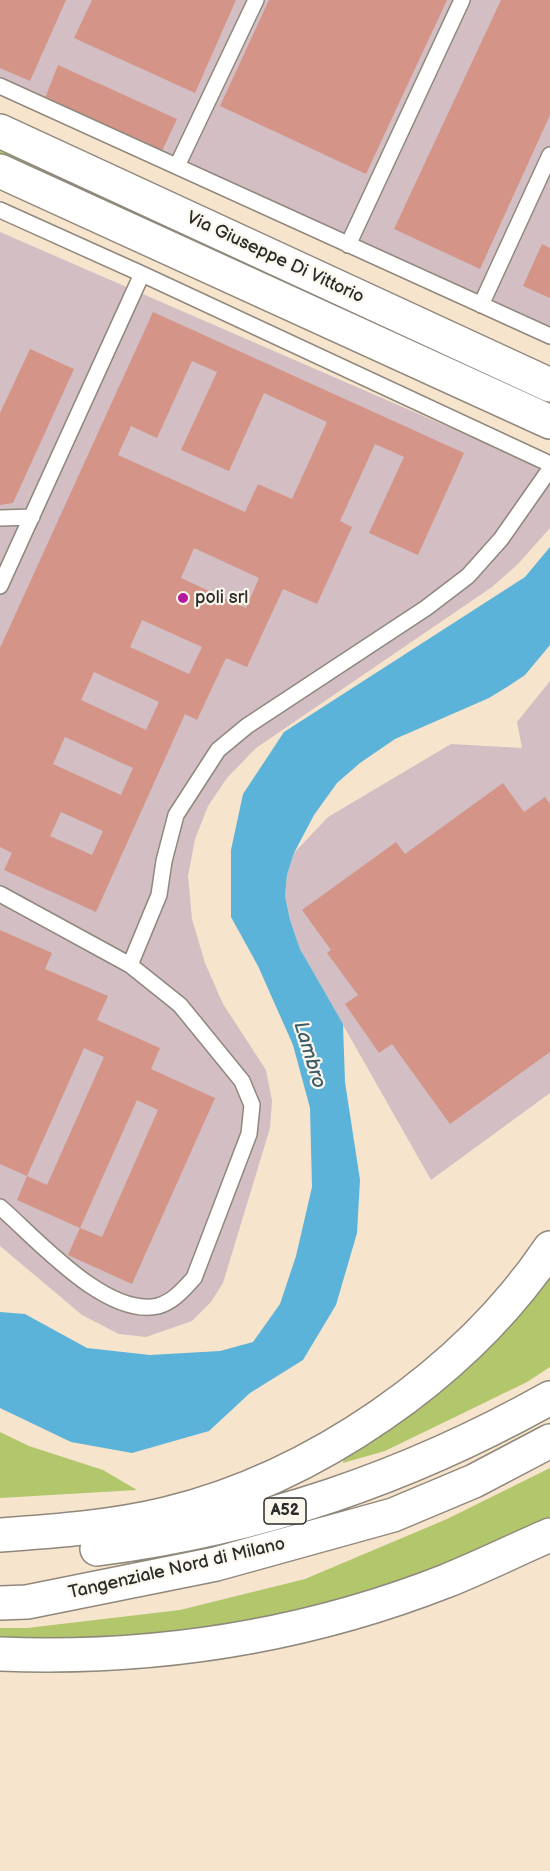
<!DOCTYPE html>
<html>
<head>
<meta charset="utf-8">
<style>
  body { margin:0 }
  canvas { display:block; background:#f6e4cd }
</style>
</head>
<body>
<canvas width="550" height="1871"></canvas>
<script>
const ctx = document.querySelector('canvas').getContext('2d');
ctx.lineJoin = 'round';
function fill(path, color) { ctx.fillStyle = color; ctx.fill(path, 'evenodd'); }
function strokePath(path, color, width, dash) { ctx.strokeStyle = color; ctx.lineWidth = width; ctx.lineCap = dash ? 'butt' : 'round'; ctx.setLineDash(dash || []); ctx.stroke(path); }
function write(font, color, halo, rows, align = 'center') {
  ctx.font = font + ' "Balsamiq Sans",sans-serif'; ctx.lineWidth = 4.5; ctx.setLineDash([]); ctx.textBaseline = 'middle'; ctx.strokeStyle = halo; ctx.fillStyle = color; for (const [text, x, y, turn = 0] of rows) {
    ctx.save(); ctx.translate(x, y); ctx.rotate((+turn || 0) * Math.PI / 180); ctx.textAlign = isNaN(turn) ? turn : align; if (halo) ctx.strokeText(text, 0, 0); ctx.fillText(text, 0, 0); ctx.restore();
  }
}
const industrial = new Path2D(`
  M0,0H550V334L0,77Z
  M0,232L550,471V528L518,564L492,587L256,748L227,778L208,806L195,839L188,876L192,919L205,963L223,1004L266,1070L272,1101L270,1128L223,1283L211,1302L192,1321L146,1337L119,1334L82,1315L0,1246Z
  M550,681V1093L431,1180L300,949L290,920L285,896L287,875L294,853L328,817L451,744L522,748L517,722Z`);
const green = new Path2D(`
  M0,146L550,395V405L0,154Z
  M550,1270V1367L527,1382L385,1451L343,1463L344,1454Z
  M0,1432L29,1446L103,1470L137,1490L0,1498Z
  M550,1468V1521L510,1541L324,1608L206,1631L66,1640L0,1639V1628H27L180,1610L305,1579L447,1519Z`);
const water = new Path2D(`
  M550,547V645L525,675L507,687L489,698L395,739L360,763L337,783L314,815L294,853L287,875L285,896L290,920L300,949L343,1024L345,1082L360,1180L357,1233L336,1305L303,1360L250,1393L209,1431L132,1453L71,1442L0,1408V1312L25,1314L87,1348L150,1355L220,1351L253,1342L280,1304L296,1256L312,1187L310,1108L293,1045L258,966L231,917V850L243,794L284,732L525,577Z`);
const building = new Path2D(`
  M0,0H66L30,81L0,68Z
  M92,0H236L195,93L74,38Z
  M269,0H447L366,174L220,106Z
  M501,0H550V115L480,269L394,229Z
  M58,65L177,119L162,151L45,98Z
  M542,244L550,248V298L523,286Z
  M153,312L464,453L418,555L369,533L404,457L375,444L340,521L352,527L317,604L283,589L247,667L226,658L197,720L185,714L96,912L4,870L12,853L0,847V648ZM192,361L217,372L181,450L229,471L264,393L327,422L292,499L258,484L245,512L118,455L131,426L157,438ZM194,548L259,578L246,608L181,578ZM142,620L202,647L189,674L130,647ZM94,672L159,702L146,730L81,700ZM65,737L133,768L121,795L53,764ZM61,812L103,831L92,855L50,836Z
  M30,349L74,369L13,503L0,505V413Z
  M503,783L524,812L545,797L550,804V1052L450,1124L392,1044L379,1053L345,1004L358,995L327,953L331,950L302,910L396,842L405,854Z
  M0,930L52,953L45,969L108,996L97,1020L160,1048L151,1069L215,1098L132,1284L68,1255L80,1228L102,1237L158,1110L137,1100L80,1228L17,1200L27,1176L0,1164ZM84,1048L104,1057L47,1185L27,1176Z`);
const service = new Path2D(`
  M0,86L550,336
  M177,166L256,0
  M0,210L142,274L550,464
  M348,245L462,0
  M481,305L550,155
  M0,518L32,517
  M0,586L142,274
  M0,894L130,965L180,1005L242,1081L252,1105L249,1134L194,1278C184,1289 173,1302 158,1306C106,1318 37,1239 0,1207
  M130,965L159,895L164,861L176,815L218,750L247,726L426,608L468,576L501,539L550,469`);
const tertiary = new Path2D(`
  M0,131L550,385
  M0,171L550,422`);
const motorway = new Path2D(`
  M0,1535C56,1531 112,1527 166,1514C314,1478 465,1374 550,1248
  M97,1549C260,1528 407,1478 550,1398
  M0,1603L27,1602L216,1564L393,1515L474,1481L550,1441
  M0,1654C153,1660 303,1637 446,1581C481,1567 515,1550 550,1535`);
const markers = [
  [183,598,6,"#b5179e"]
];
const shields = [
  [285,1511,42]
];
const shieldNames = [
  ["A52",285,1511]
];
const streetNames = [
  ["Via Giuseppe Di Vittorio",275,258,25],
  ["Tangenziale Nord di Milano",177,1569,-13]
];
const poiNames = [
  ["poli srl",195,598]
];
const waterNames = [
  ["Lambro",309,1055,73]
];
fill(industrial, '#d2bec3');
fill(green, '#b2c76b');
fill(water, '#5cb3d9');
fill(building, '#d49588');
strokePath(service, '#90887c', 18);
strokePath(tertiary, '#90887c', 36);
strokePath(motorway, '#90887c', 36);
strokePath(service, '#fff', 15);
strokePath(tertiary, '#fff', 33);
strokePath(motorway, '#fff', 33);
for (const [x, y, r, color] of markers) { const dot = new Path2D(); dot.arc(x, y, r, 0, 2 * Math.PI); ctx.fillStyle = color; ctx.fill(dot); strokePath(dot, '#fbf7ec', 2); }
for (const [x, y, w] of shields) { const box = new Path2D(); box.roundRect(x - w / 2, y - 13, w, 26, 4.5); ctx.fillStyle = '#fbf7ec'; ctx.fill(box); strokePath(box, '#2b2b2b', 1.5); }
write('bold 16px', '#2b2b2b', null, shieldNames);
write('18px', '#2b2b2b', '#fbf7ec', streetNames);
write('18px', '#2b2b2b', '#fbf7ec', poiNames, 'left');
write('italic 20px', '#3c5b68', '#fbf7ec', waterNames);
</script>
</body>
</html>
